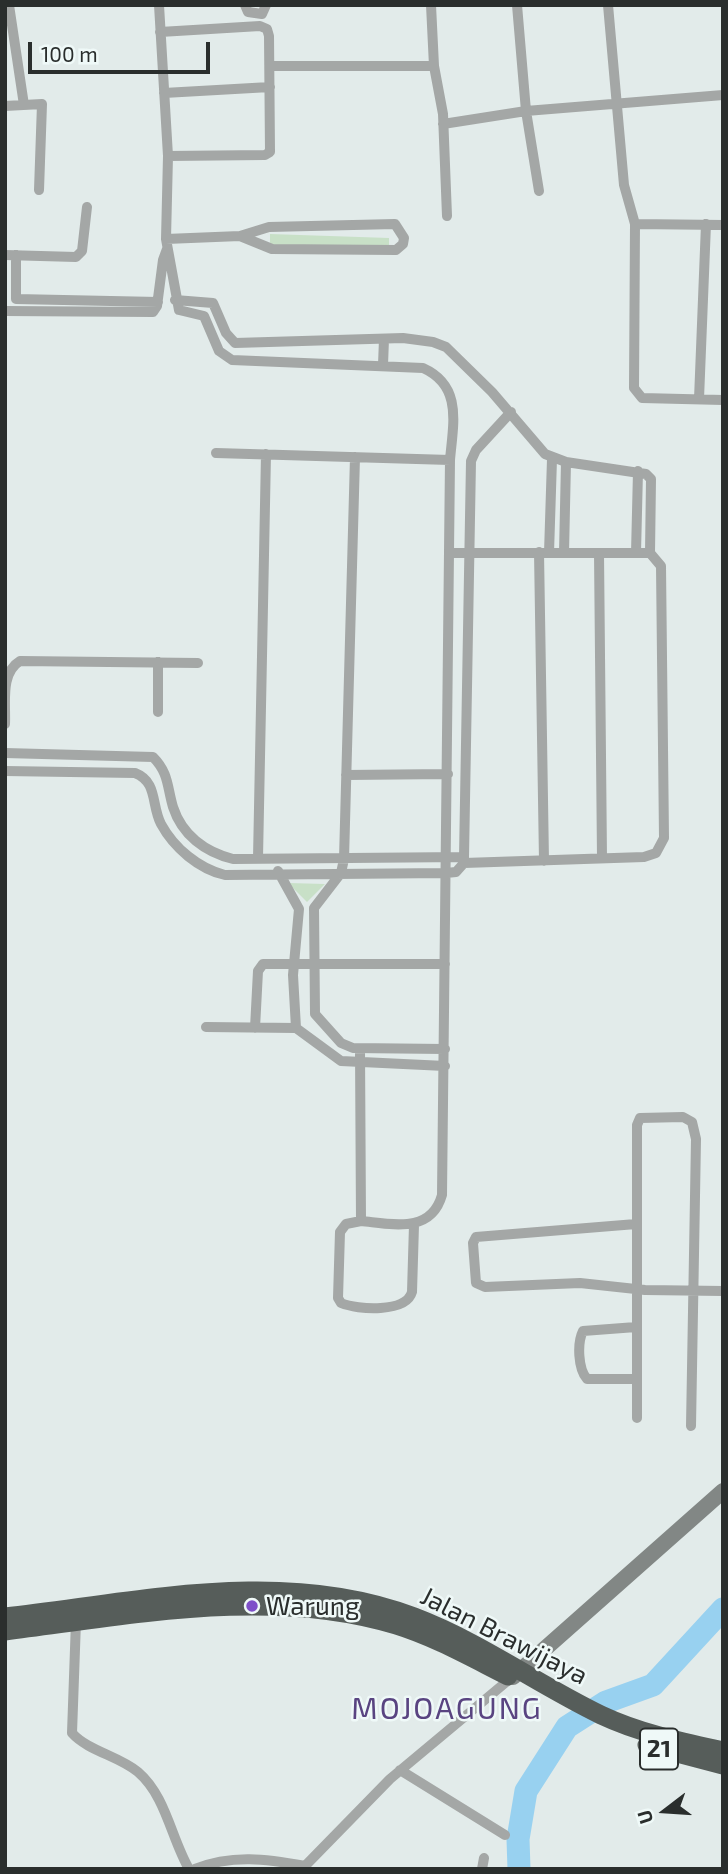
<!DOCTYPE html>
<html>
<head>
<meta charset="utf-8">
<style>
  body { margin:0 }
  #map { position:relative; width:728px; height:1874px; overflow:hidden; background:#e2ebea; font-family:"Exo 2",sans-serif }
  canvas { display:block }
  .frame { position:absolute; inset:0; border:7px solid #2a2e2d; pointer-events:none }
  .north { position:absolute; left:630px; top:1776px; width:70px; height:70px; -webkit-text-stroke:5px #eff9f8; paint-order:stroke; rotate:253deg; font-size:19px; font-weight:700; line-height:28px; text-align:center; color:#2a2e2d }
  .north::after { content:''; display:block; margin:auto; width:24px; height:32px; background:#2a2e2d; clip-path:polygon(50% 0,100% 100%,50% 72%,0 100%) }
  .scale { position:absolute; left:28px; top:42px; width:182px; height:32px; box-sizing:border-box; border:4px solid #2a2e2d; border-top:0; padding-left:9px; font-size:21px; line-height:24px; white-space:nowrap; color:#2a2e2d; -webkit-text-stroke:5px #eff9f8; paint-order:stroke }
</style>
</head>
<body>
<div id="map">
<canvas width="728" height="1874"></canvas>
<div class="frame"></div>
<div class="north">U</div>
<div class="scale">100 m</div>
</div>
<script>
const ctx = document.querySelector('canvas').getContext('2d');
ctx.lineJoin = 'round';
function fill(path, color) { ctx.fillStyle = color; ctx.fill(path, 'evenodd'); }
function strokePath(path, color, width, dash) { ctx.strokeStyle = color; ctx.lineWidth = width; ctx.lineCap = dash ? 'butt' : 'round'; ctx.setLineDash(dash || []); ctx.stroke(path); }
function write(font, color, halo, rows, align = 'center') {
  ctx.font = font + ' "Exo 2",sans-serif'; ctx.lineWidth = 5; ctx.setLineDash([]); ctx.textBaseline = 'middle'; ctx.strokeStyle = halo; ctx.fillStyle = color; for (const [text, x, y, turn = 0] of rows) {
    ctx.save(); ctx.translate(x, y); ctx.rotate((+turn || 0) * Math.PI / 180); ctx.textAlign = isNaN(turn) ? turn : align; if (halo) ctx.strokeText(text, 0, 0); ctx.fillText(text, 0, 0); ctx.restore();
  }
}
const green = new Path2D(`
  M270,234L389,238V249L270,245Z
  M288,883L325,884L307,902Z`);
const river = new Path2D(`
  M519,1869L518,1839L526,1791L567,1727L606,1702L653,1685L723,1609`);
const street = new Path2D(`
  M9,5L24,105
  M159,5L168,156L166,239L179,310L204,316L219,351L232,360L423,368C463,386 453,424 450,460L442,1195C431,1234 392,1224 361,1221
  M245,5L248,12L262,14L266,5
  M431,5L434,66L443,114L447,216
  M517,5L526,111L539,191
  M608,5L624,185L635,224L634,388L642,398L723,400
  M160,32L260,26L267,29L269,36L270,152L265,155L168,156
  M270,66H434
  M164,93L270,87
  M5,106L42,104L39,190
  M443,124L526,111L723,95
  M395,224L404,238L403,244L396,250L272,249L240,236L269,227Z
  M635,224L723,225
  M166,239L240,236
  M5,255L76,257L82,251L87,207
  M16,255V299L158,302
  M175,300L213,303L226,333L235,343L403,338L433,342L446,347L492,392L545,454L566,462L646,474L651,479L650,553
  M5,311L153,312L157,306L163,260L167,249
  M383,365L384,339
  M699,399L706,224
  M216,453L450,460
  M355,457L344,859L341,873L314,908L315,1014L341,1043L353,1048L445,1049
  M539,552L544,861
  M449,553H650L661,566L664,838L656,853L644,857L464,863
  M549,553L552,459
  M564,553L566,462
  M599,553L602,858
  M636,553L638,471
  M158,662V712
  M5,724C6,703 0,673 20,661L198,663
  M5,753L153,757C169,773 167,787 173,807C182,835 205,852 233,859L464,857V863
  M5,771L135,773C158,782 151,805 161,824C174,848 199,869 225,875L446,873L456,872L464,863
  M346,775L448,774
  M464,857L471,461L476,450L511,412
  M258,858L266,454
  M278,871L299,909L293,975L296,1028L341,1061L445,1066
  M206,1027L296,1028
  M255,1028L258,971L263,964H445
  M360,1050L361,1221L346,1224L340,1232L338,1298L341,1303C358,1310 406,1313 412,1292L414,1225
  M636,1224L476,1237L473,1243L476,1283L485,1287L580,1283L645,1290L723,1291
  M636,1327L583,1331C577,1343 578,1369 587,1379H637
  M637,1418V1125L640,1118L683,1117L692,1122L696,1139L691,1426
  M76,1621L72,1733C88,1751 119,1756 138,1772C166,1796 171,1838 189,1869
  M400,1770L505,1835
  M195,1869C232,1854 267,1859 305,1866L390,1779L511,1678
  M482,1869L484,1858`);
const secondary = new Path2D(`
  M513,1677L723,1491`);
const highway = new Path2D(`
  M5,1617C139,1602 283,1567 414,1617C480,1642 537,1684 601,1715C639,1733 682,1742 723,1751
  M5,1631C133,1615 271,1587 396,1625C435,1637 472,1658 508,1676
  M647,1745L723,1765`);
const markers = [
  [252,1606,7,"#7e50c9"]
];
const shields = [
  [659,1749,38]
];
const shieldNames = [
  ["21",659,1749]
];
const poiNames = [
  ["Warung",266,1606]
];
const streetNames = [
  ["Jalan Brawijaya",504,1636,27]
];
const quarterNames = [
  ["MOJOAGUNG",447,1709]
];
fill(green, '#c8e0c7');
strokePath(river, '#98d1f0', 23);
strokePath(street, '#a4a7a6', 10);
strokePath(secondary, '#828785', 16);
strokePath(highway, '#565d5a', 19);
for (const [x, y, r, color] of markers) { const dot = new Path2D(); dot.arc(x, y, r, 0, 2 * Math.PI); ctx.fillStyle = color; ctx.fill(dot); strokePath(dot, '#eff9f8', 2.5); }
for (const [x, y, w] of shields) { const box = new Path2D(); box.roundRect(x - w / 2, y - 20.5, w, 41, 5); ctx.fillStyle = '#eff9f8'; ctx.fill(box); strokePath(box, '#2a2e2d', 2); }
write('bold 24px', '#2a2e2d', null, shieldNames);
write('26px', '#2a2e2d', '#eff9f8', poiNames, 'left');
write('26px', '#2a2e2d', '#eff9f8', streetNames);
ctx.letterSpacing = '2px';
write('30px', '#594481', '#eff9f8', quarterNames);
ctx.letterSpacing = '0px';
</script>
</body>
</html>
